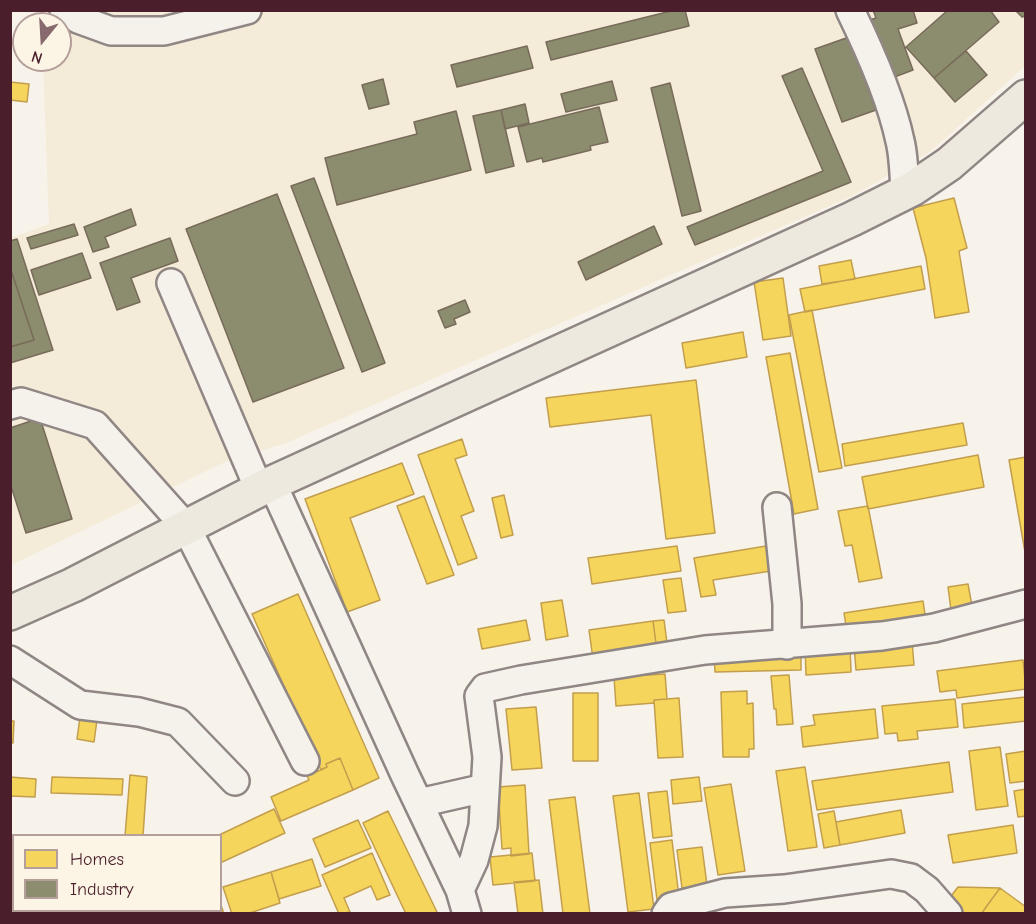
<!DOCTYPE html>
<html>
<head>
<meta charset="utf-8">
<style>
  body { margin:0 }
  #map { position:relative; width:1036px; height:924px; overflow:hidden; background:#f7f3ea; font-family:"Comic Neue",sans-serif }
  canvas { display:block }
  .frame { position:absolute; inset:0; border:12px solid #4a1f2b; pointer-events:none }
  .legend { position:absolute; left:12px; top:834px; width:210px; height:78px; box-sizing:border-box; background:#fcf5e5; border:2px solid #b59f9b; margin:0; padding:8px 10px; list-style:none; font-size:18px; color:#4a1f2b }
  .legend li { display:flex; align-items:center; gap:12px; height:30px }
  .legend b { width:30px; border:2px solid #b59f9b }
  .north { position:absolute; left:12px; top:12px; width:60px; height:60px; box-sizing:border-box; background:#fcf5e5; border:2px solid #b59f9b; border-radius:50%; rotate:198deg; font-size:16px; font-weight:700; line-height:24px; text-align:center; color:#4a1f2b }
  .north::after { content:''; display:block; margin:auto; width:21px; height:27px; background:#87696e; clip-path:polygon(50% 0,100% 100%,50% 72%,0 100%) }
</style>
</head>
<body>
<div id="map">
<canvas width="1036" height="924"></canvas>
<div class="frame"></div>
<ul class="legend">
<li><b style="height:16px;background:#f6d55c"></b>Homes</li>
<li><b style="height:16px;background:#8c8c6e"></b>Industry</li>
</ul>
<div class="north">N</div>
</div>
<script>
const ctx = document.querySelector('canvas').getContext('2d');
ctx.lineJoin = 'round';
function fill(path, color) { ctx.fillStyle = color; ctx.fill(path, 'evenodd'); }
function strokePath(path, color, width, dash) { ctx.strokeStyle = color; ctx.lineWidth = width; ctx.lineCap = dash ? 'butt' : 'round'; ctx.setLineDash(dash || []); ctx.stroke(path); }
const built = new Path2D(`
  M60,11H1025V66L930,152L850,197L286,443L227,461L11,565V238L49,224L43,60H60V24H48Z`);
const homes = new Path2D(`
  M10,82L29,84L27,102L10,100Z
  M954,198L967,248L959,251L969,312L935,318L926,258L913,208Z
  M851,260L855,279L822,284L819,266Z
  M921,266L925,289L805,312L800,289Z
  M783,278L791,336L763,340L754,282Z
  M812,310L842,468L819,472L789,315Z
  M743,332L747,357L686,368L682,343Z
  M790,353L818,509L794,514L766,357Z
  M696,380L715,533L666,539L651,415L550,427L546,398Z
  M963,423L967,445L845,466L842,444Z
  M462,439L467,455L455,459L474,511L461,516L477,558L458,565L418,455Z
  M978,455L984,487L868,509L862,477Z
  M1026,457V558L1009,460Z
  M402,463L414,494L350,518L380,600L347,612L305,499Z
  M504,495L513,535L501,538L492,498Z
  M424,496L454,575L427,584L397,506Z
  M868,506L882,578L859,582L852,545L845,546L838,511Z
  M677,546L681,571L592,584L588,558Z
  M766,546L771,571L713,580L716,595L701,597L694,558Z
  M681,578L686,611L668,613L663,580Z
  M968,584L972,606L951,610L948,587Z
  M298,594L379,778L353,790L340,758L326,764L327,767L321,770L252,614Z
  M562,600L568,636L546,640L541,603Z
  M923,601L926,621L847,632L844,613Z
  M526,620L530,640L482,649L478,629Z
  M664,620L668,650L657,651L653,621Z
  M653,621L657,651L593,659L589,630Z
  M912,641L914,665L856,670L854,646Z
  M850,645L851,672L806,675L805,647Z
  M801,652V670L715,672L714,653Z
  M1023,660L1026,689L957,698L956,690L940,692L937,671Z
  M665,674L667,699L654,700V703L616,706L614,677Z
  M789,675L793,724L777,725L776,709H774L771,676Z
  M747,691V704L753,703L754,749H749V757H723L721,692Z
  M573,693H598V761H573Z
  M1026,697V721L964,728L962,704Z
  M679,698L683,757L658,758L654,700Z
  M955,699L958,727L917,731L918,739L898,741L897,733L885,734L882,706Z
  M536,707L542,768L512,770L506,709Z
  M875,709L878,738L803,747L801,727L815,725L813,715Z
  M80,717L97,720L94,742L77,739Z
  M10,721H14L13,743H10Z
  M1000,747L1008,806L976,810L969,751Z
  M1026,751V781L1010,783L1006,754Z
  M340,758L353,790L281,821L271,797L309,780L307,776L327,767L326,764Z
  M949,762L953,792L817,810L812,781Z
  M805,767L817,847L788,851L776,771Z
  M130,775L147,777L143,836H125Z
  M10,777L36,779L35,797L10,796Z
  M52,777L123,779L122,795L51,793Z
  M699,777L702,801L673,804L671,780Z
  M731,784L745,871L718,875L704,788Z
  M525,785L529,854L511,856V848L502,849L498,787Z
  M1026,789V816L1018,817L1014,791Z
  M667,791L672,836L653,838L648,793Z
  M639,793L654,909L628,912L613,796Z
  M575,797L590,914H563L549,800Z
  M274,809L285,833L220,863V836H217Z
  M901,810L905,833L840,845L836,822Z
  M388,811L437,912L433,914H406L363,823Z
  M834,811L840,845L824,848L818,814Z
  M358,820L371,848L325,867L313,839Z
  M1013,825L1017,853L953,863L948,835Z
  M672,840L679,897L657,900L650,843Z
  M702,847L707,885L682,888L677,850Z
  M10,852H14V881H10Z
  M372,853L390,895L377,900L371,886L344,898L350,912L339,914L322,875Z
  M532,853L535,881L493,885L490,857Z
  M312,859L321,886L279,899L271,872Z
  M271,872L280,903L247,914H232L223,887Z
  M539,880L543,914H518L514,882Z
  M958,887L1000,888L981,914H957L945,904Z
  M1000,888L1026,907V914H981Z
  M10,891H14V910H54V914H10Z
  M220,902L224,914H150L149,910H220Z
  M68,910H86L97,914H67Z`);
const industry = new Path2D(`
  M675,10H685L689,26L551,60L546,42Z
  M873,10H913L917,23L898,29L913,70L889,79L869,20L876,18Z
  M948,10H990L999,22L934,78L906,47Z
  M1015,10H1026V16L1022,17Z
  M849,37L876,110L842,122L815,49Z
  M527,46L533,68L457,87L451,65Z
  M966,51L987,75L955,102L934,78Z
  M802,68L851,182L695,245L687,227L823,171L782,76Z
  M383,79L389,104L369,109L362,85Z
  M612,81L617,100L566,112L561,94Z
  M670,83L701,211L682,216L651,88Z
  M525,104L529,123L505,129L501,110Z
  M599,107L608,142L590,146L591,150L543,162L542,158L527,162L518,127Z
  M501,110L514,166L486,173L473,116Z
  M456,111L471,170L337,205L325,158L417,134L414,122Z
  M314,178L385,363L362,372L291,186Z
  M277,194L344,368L253,402L186,229Z
  M131,209L136,225L105,237L109,247L93,252L84,227Z
  M74,224L78,235L31,249L27,238Z
  M654,226L662,244L586,280L578,262Z
  M170,238L178,261L131,278L140,302L117,310L100,263Z
  M17,239L53,350L10,363V347L34,340L10,267V241Z
  M82,253L91,278L39,295L31,270Z
  M10,267L34,340L10,347Z
  M465,300L470,312L454,319L456,324L445,328L438,311Z
  M40,418L72,519L26,533L10,483V428Z`);
const minor = new Path2D(`
  M64,10L78,19L111,31H164L247,10
  M850,10C870,51 891,98 900,141C904,157 904,176 905,192
  M171,283L259,489
  M10,405L21,402L95,425L186,527L305,761
  M272,483L405,775L460,890L467,914
  M777,507L787,604V645
  M10,660L80,705L139,712L178,722L235,781
  M419,803L485,788
  M460,890L474,860L483,826L487,757L479,696L485,688L521,680L705,650L882,636L934,628L1026,604
  M666,914L671,907L725,893L784,889L891,874L911,878L927,890L948,914`);
const major = new Path2D(`
  M10,613L73,585L272,483L852,219L912,189L949,164L1026,97`);
fill(built, '#f5ebd9');
fill(homes, '#f6d55c');
strokePath(homes, '#c29e4d', 1.5);
fill(industry, '#8c8c6e');
strokePath(industry, '#786b5a', 1.5);
strokePath(minor, '#908684', 32);
strokePath(major, '#908684', 38);
strokePath(minor, '#f5f2ec', 27);
strokePath(major, '#eee9df', 33);
</script>
</body>
</html>
